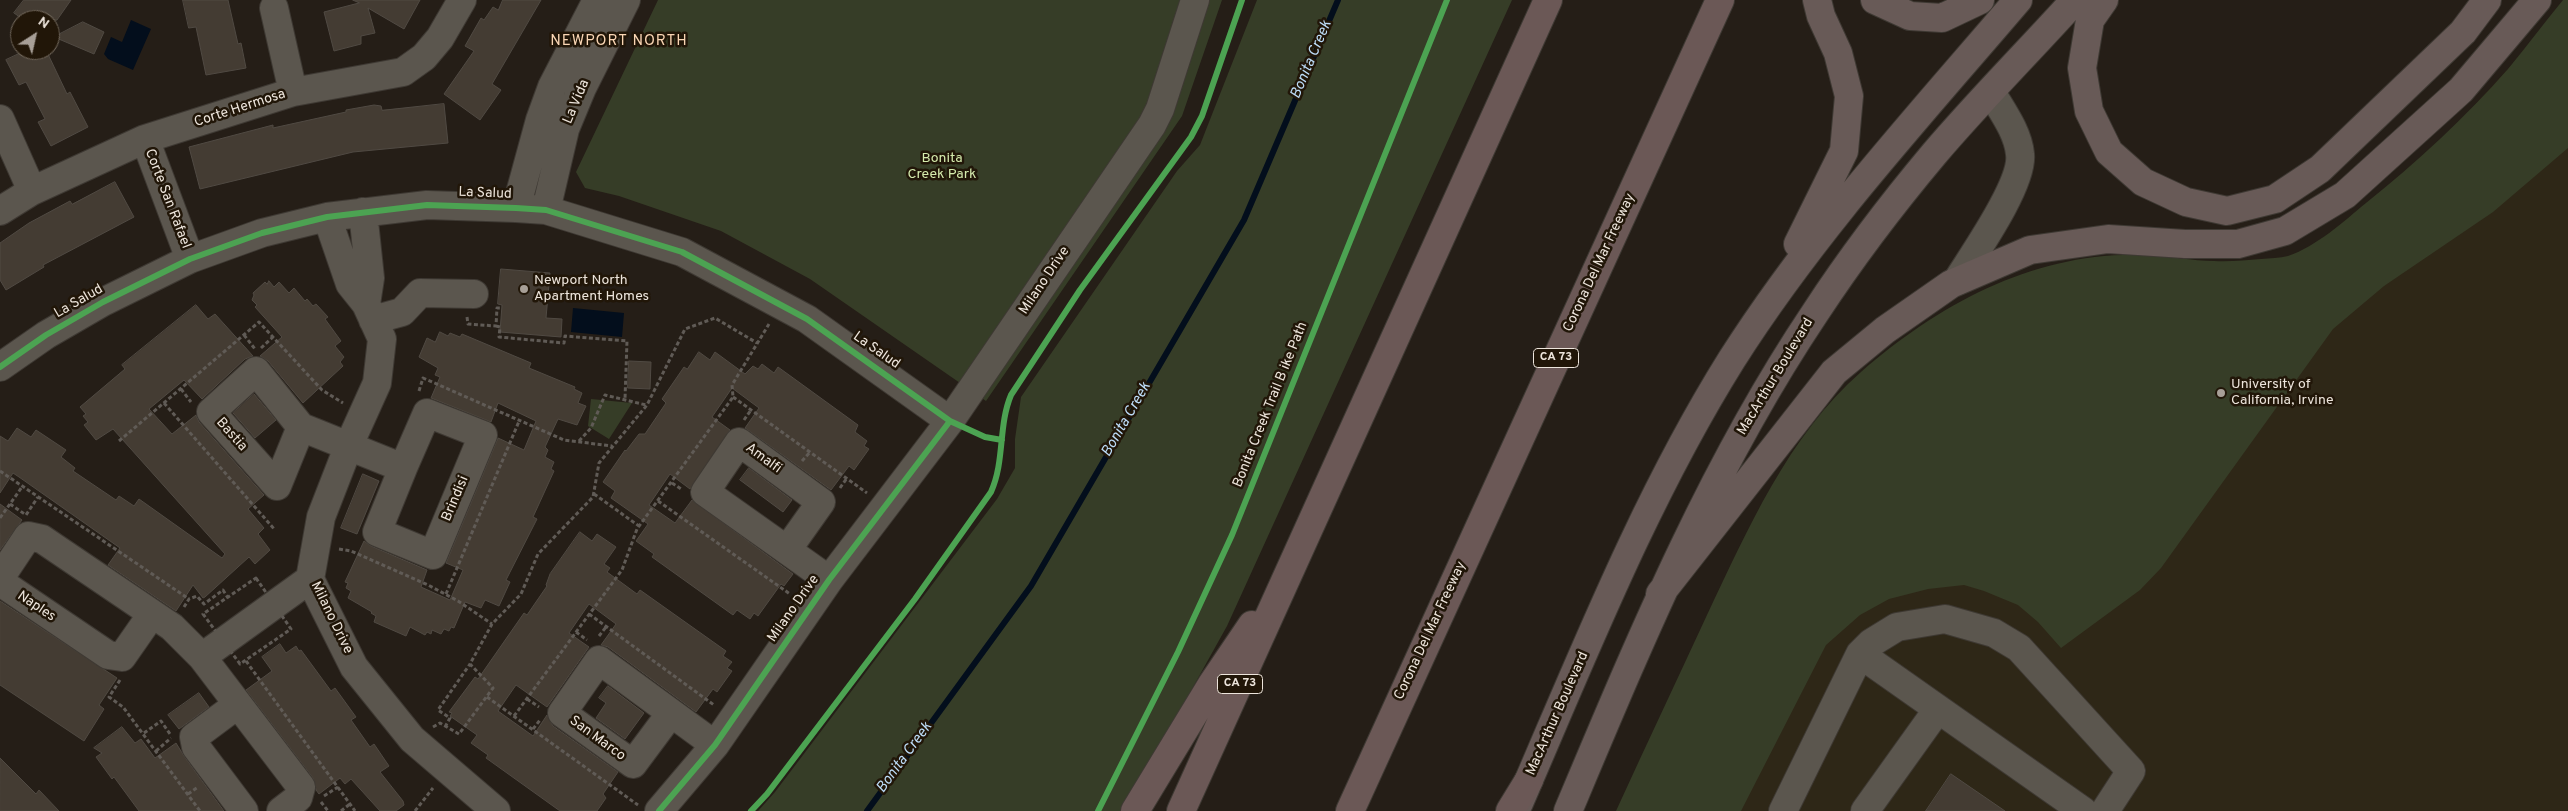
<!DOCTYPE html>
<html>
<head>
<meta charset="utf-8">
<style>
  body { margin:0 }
  #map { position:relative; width:2568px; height:811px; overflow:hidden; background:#251e17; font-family:Overpass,sans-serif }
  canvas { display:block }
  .north { position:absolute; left:10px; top:10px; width:50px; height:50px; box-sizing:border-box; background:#211608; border:1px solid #73695d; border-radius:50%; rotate:35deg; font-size:14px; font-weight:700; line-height:20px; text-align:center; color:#ede5dc }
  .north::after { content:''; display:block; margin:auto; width:18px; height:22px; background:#a79f97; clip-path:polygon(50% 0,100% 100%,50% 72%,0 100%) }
</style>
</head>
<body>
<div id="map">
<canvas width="2568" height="811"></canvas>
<div class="north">N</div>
</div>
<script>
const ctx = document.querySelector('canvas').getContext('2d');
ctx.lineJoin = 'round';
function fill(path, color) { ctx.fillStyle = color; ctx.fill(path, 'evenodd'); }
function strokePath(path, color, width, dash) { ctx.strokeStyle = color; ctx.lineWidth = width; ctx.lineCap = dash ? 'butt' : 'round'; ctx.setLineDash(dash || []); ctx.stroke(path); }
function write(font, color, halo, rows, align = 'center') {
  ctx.font = font + ' Overpass,sans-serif'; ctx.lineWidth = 5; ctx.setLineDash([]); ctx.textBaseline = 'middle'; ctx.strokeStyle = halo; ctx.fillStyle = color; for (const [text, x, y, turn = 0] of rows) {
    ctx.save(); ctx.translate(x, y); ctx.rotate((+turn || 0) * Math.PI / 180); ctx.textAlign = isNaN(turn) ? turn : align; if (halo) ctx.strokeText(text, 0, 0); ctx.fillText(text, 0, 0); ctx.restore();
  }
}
const education = new Path2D(`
  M2568,4V811H1636L1698,674L2284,262L2320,244L2401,185Z`);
const green = new Path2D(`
  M658,0H1222L1182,116L986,401L810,279L721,231L619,196L585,188L576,172Z
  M1257,0H1512L1227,626L1124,811H758L775,792L997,499L1015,468V439L1021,397L1177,171L1200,145Z
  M2563,0H2568V148L2493,212L2384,286L2333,329L2161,568L2140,590L2061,648L2038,622L2018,605L1984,591L1964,585L1928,589L1889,599L1860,615L1826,645L1741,811H1616C1646,745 1677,680 1707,615C1748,529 1788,436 1861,372C1941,302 2039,250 2147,255C2170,256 2192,261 2214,261C2230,262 2246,260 2261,259C2270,258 2280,258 2288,256C2317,246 2343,222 2366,203C2417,162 2465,118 2508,69C2527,46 2544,23 2563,0Z
  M591,399L632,403L609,439L588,426Z`);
const water = new Path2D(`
  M131,20L151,29L133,70L108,59L104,54L111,37L122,42Z
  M573,308L624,313L622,337L571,332Z`);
const stream = new Path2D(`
  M867,811L1031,586L1244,220L1338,0`);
const building = new Path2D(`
  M24,0H71L57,20H24L14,13Z
  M183,0H228L238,44L241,43L246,68L206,75L196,27L189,28Z
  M353,0H420L404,29L368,8L375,33L361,36V44L334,51L324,12L359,3Z
  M503,0H541L492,84L501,90L480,120L444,94L474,51L465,46L481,18L484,20L493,7L498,10Z
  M83,22L104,32L94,54L54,37Z
  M27,50H46L67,94L70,92L88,127L51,146L38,122L45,119L26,82L19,85L6,60Z
  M444,104L448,143L353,152L200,189L189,147L273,125V128L346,112V110L374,105L381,106L382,110Z
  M115,182L134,217L43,265L44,267L6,290L0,280V243L29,223L70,201L72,204Z
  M501,269L550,273L546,318L562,319L561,337L500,332L502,305L498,304Z
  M269,281L274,287L279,282L289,293L294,288L305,301L307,299L313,306L316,304L328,317L325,319L341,341L335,346L344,357L340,362L343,366L303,403L268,361L260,356L282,337L255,307L257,305L252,300L254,295L253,293L265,282L267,284Z
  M196,305L208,319L215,314L253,356L245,359L202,399L184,380L149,409L172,434L196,415L199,422L264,495L248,509L264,528L258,534L270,550L255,564L249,557L205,597L203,598L193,585L176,611L108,565L120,548L19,477L13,473L0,493V436L8,441L17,428L31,437L36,430L66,450L61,457L75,468L73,471L116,500L119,496L134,506L139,499L222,558L225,554L113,429L96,440L84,425L88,422L83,416L86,414L80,407L125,369L122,365Z
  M440,332L448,336L450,333L460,337L462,334L531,363L529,368L575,387L574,389L582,393L578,403L586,406L577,425L558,419L545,447L548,450L545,457L554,462L551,469L554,471L533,517L537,519L506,580L510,582L499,606L485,600L481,608L465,602L454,628L451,627L449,631L444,629L441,634L432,630L431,634L427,632L425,635L410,627L406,636L374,622L376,616L371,613L372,612L348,598L351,591L346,588L348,583L345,582L364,541L371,546L427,570L421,587L450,600L463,570L446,563L498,438L524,450L536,421L498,403L491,422L431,398L440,377L435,375L438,368L419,357L427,338L435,342Z
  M699,352L710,360L715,352L745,374L753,366L758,369L762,364L774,373L778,367L858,425L855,432L867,441L864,446L869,449L854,470L849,466L831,490L745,428L759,408L732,388L712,417L730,430L690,489L670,474L649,505L675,523L692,500L793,574L784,586L781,584L758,616L754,613L750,619L737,610L733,615L652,557L654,554L636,541L648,524L611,498L615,491L603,482L625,450L626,451L639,434H645L666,403L662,399L684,367L687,369Z
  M629,361L651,362L650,389L628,388Z
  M254,394L276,420L255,438L233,413Z
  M749,468L792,500L783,512L740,480Z
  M363,474L379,481L357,534L341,528Z
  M0,504L22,520L0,550Z
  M580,532L592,541L597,534L616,547L604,564L610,568L607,572L637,594L640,590L726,651L723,656L732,662L727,668L732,671L717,692L713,689L696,712L608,647L601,645L616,624L589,604L569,633L589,647L547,707L516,685L498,711L533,736L547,715L553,726L618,772L603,794L606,798L597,811H560L486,758L488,755L471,743L477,735L450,716L452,713L449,712L475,677L478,679L524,613L527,615L547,586L546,585L550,574Z
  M0,601L117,678L99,705L104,709L84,741L0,685Z
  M280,644L286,653L296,646L299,651L301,650L331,691L335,688L356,717L351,720L370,747L374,744L389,766L380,772L403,801L404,805L396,811H380L351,779L345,784L340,778L319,794L316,790L313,778L246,690L272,671L262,657Z
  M608,686L644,713L625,739L596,718L606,703L599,698Z
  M199,693L209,707L179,729L168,715Z
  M122,727L135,743L141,739L155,758L176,743L184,756L224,811H139L114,777L112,779L96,757L102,753L94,748Z
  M0,758L36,794L39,790L59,811H0Z
  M1951,774L2005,811H1926Z`);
const path = new Path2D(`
  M467,317L468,324L496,326L497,308H502
  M496,326L500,327L499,337L564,343L565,336L627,341L625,399
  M244,335L255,349
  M261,348L273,337
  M181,389L191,402
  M419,391L423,378L564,440L612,446
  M733,397L867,493
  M164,403L275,530
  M744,420L751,410
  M119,441L259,322L322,390L343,403
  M579,441L591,428L605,395L646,405
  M802,461L810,452
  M0,471L189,599
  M672,483L681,489
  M840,488L847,478
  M594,494L639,526
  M658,501L790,594
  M10,504L26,515L38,497
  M0,518L22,487
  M339,549L351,551L428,585L458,601L492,624
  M256,578L291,629L240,664L203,614Z
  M446,594L520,419
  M184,607L189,599L197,596L204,604L223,590L228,598
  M589,614L714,705
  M576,632L587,640
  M599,636L606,627
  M246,661L355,811
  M120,680L109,697L123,707L200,811
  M487,697L638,805
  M527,699L539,707
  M514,716L622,570L637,529L733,397L732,385L769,324
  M433,727L440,723L459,734L493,688L470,664L492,624L521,594L538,554L593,497L599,463L647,405L685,329L715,318L757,343
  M445,727L450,718L438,710L470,664
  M533,729L540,720
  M144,733L161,721L170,734
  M156,751L171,738
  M188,794L198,787
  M324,796L338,787
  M321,802L328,811
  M341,811L350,804
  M415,811L433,788`);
const minor = new Path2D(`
  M274,8L293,92
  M0,119L32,191
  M145,139L190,259
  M516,208L540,120L552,87L597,0
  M546,210L565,129L582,88L626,0
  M0,211L32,191L145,139L293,92L403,72L424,57L440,38L462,0
  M363,212L370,278L366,304
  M327,217L350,284L366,304L382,339L377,383L349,445L321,517L310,579L354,667L412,739L496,811
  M1957,281C1973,255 2024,183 2020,154C2018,132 2002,111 1991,92
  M373,320L402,312L420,293L474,294
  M0,367L46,335L103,302L190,259L262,233L327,217L427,205L516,208L546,210L682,252L807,319L950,421
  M301,427L277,486L211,412L256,371L301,427L403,468L377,532L433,555L483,435L427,413L403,468
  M787,550L821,502L739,442L705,492L829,580
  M152,614L122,657L108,655L6,586L2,575L28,536L42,539L172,627L202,657L301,787L298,798L281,811
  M1860,654L2083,811
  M202,657L310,579
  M237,705L194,737L196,747L244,811
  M671,713L633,764L562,713L599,660L715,745
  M659,811L715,745L829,580L950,421L1152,125L1160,109L1195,0
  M1783,811L1860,654L1871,643L1897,627L1945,619L1994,633L2019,648L2131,771L2105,811
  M1865,811L1938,709`);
const major = new Path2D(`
  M1875,0L1910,16L1942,18L1980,0
  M2104,0L2090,20L2082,68L2089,111L2109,152L2143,182L2186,202L2227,211L2275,199L2320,169L2463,32L2487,0
  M1798,244L1844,151L1849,96L1838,53L1821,16L1817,0
  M1660,594L1834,372L1885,330L1951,284L2030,250L2108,239L2185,244H2238L2285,231L2345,195L2461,90L2537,0
  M1519,803C1584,653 1645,498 1732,359C1814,230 1919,116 2018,0
  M1568,811C1640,640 1711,468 1815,313C1851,258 1892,204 1934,154C1979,101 2028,52 2075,0`);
const highway = new Path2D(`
  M1135,811L1212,684L1252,625
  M1181,811L1548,0
  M1350,811L1720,0
  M1510,811L1529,780`);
const cycleway = new Path2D(`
  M0,367L46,335L103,302L190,259L262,233L327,217L427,205L516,208L546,210L682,252L807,319L950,421L985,437L1002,440
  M659,811L715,745L829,580L950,421
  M751,811L767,794L915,599L991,492C1005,461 998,426 1011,395L1080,290L1191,137L1202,116L1242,0
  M1098,811L1178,652L1232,535L1447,0`);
const markers = [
  [524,289,5,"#a79f97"],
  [2221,393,5,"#a79f97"]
];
const shields = [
  [1556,358,45],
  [1240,684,45]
];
const shieldNames = [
  ["CA 73",1556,358],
  ["CA 73",1240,684]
];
const streetNames = [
  ["La Vida",577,102,-67],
  ["Corte Hermosa",240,109,-18],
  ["La Salud",485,194,2],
  ["Corte San Rafael",167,199,69],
  ["Corona Del Mar Freeway",1600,263,-65],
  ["Milano Drive",1045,281,-56],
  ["La Salud",79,302,-30],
  ["La Salud",876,351,35],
  ["MacArthur Boulevard",1776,377,-59],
  ["Bonita Creek Trail B ike Path",1271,405,-68],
  ["Bastia",231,435,48],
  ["Amalfi",763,459,36],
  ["Brindisi",456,499,-67],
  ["Naples",36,607,34],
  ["Milano Drive",794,609,-55],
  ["Milano Drive",331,618,64],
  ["Corona Del Mar Freeway",1431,631,-65],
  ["MacArthur Boulevard",1558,714,-66],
  ["San Marco",597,739,36]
];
const parkNames = [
  ["Bonita",942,159],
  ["Creek Park",942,175]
];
const poiNames = [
  ["Newport North",534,281],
  ["Apartment Homes",534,297],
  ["University of",2231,385],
  ["California, Irvine",2231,401]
];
const neighbourhoodNames = [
  ["NEWPORT NORTH",619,42]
];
const waterNames = [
  ["Bonita Creek",1312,60,-67],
  ["Bonita Creek",1127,420,-60],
  ["Bonita Creek",905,758,-54]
];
fill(education, '#2e2717');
fill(green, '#363d27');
fill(water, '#030e1c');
strokePath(stream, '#030e1c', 6);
fill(building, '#443c33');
strokePath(building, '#504a43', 1);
strokePath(minor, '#3e3933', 30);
strokePath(major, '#3e3933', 30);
strokePath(highway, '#3e3933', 30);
strokePath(path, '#605b56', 3, [4, 2.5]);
strokePath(minor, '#5b564e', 28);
strokePath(major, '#685a57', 28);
strokePath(highway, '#6b5856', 28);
strokePath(cycleway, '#4ca352', 6);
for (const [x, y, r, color] of markers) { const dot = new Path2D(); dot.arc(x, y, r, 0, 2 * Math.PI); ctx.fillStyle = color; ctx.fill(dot); strokePath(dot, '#211608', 2); }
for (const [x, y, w] of shields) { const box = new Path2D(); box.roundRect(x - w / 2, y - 9.5, w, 19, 4); ctx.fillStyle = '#211608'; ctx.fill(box); strokePath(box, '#ede5dc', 1); }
write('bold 12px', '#ede5dc', null, shieldNames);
write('14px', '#ede5dc', '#211608', streetNames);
write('14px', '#d5ebad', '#211608', parkNames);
write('14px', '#ede5dc', '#211608', poiNames, 'left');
ctx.letterSpacing = '1px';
write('15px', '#fad6b4', '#211608', neighbourhoodNames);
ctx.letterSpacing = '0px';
write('italic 15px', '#bcdbf7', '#211608', waterNames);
</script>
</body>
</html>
